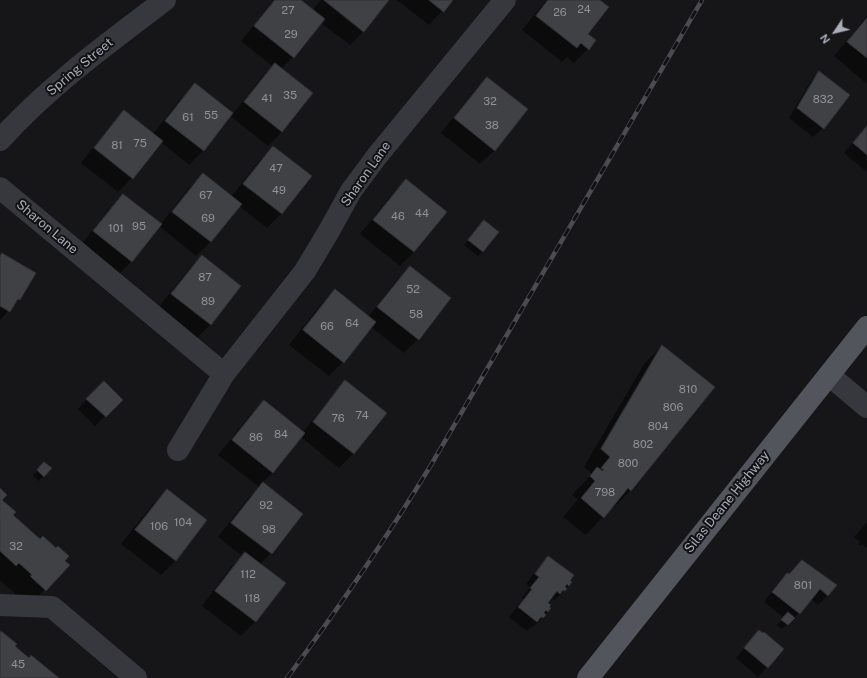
<!DOCTYPE html>
<html>
<head>
<meta charset="utf-8">
<style>
  body { margin:0 }
  #map { position:relative; width:867px; height:678px; overflow:hidden; background:#161618; font-family:"Public Sans",sans-serif }
  canvas { display:block }
  .north { position:absolute; left:815px; top:12px; width:40px; height:40px; -webkit-text-stroke:3px #111113; paint-order:stroke; rotate:235deg; font-size:11px; font-weight:700; line-height:16px; text-align:center; color:#a8adb8 }
  .north::after { content:''; display:block; margin:auto; width:14px; height:18px; background:#a8adb8; clip-path:polygon(50% 0,100% 100%,50% 72%,0 100%) }
</style>
</head>
<body>
<div id="map">
<canvas width="867" height="678"></canvas>
<div class="north">N</div>
</div>
<script>
const ctx = document.querySelector('canvas').getContext('2d');
ctx.lineJoin = 'round';
function fill(path, color) { ctx.fillStyle = color; ctx.fill(path, 'evenodd'); }
function strokePath(path, color, width, dash) { ctx.strokeStyle = color; ctx.lineWidth = width; ctx.lineCap = dash ? 'butt' : 'round'; ctx.setLineDash(dash || []); ctx.stroke(path); }
function write(font, color, halo, rows, align = 'center') {
  ctx.font = font + ' "Public Sans",sans-serif'; ctx.lineWidth = 4; ctx.setLineDash([]); ctx.textBaseline = 'middle'; ctx.strokeStyle = halo; ctx.fillStyle = color; for (const [text, x, y, turn = 0] of rows) {
    ctx.save(); ctx.translate(x, y); ctx.rotate((+turn || 0) * Math.PI / 180); ctx.textAlign = isNaN(turn) ? turn : align; if (halo) ctx.strokeText(text, 0, 0); ctx.fillText(text, 0, 0); ctx.restore();
  }
}
const shadow = new Path2D(`
  M274,0H300L313,10L321,0H388L364,31L350,45L321,23L293,57L281,69L312,93L282,132L268,146L230,116L203,151L189,165L161,142L132,178L118,192L81,163L110,126L124,112L153,134L181,98L195,84L233,114L261,78L272,66L241,41Z
  M397,0H452L429,25Z
  M546,0H598L586,34L588,49L574,63L567,57L562,62L522,30Z
  M867,16V84L834,56Z
  M819,72L823,128L813,137L789,118L810,82Z
  M487,78L495,150L480,164L441,133L473,92Z
  M867,126V172L844,153Z
  M273,147L311,176L281,214L267,228L239,206L210,242L196,256L159,226L131,262L117,276L80,246L109,209L123,195L160,225L189,188L203,174L231,197L259,161Z
  M406,180L414,252L400,266L360,234L392,194Z
  M480,226L483,251L478,256L464,245Z
  M202,256L240,287L210,325L196,339L158,308L188,270Z
  M0,257L19,299L0,320Z
  M410,267L418,339L404,353L371,327L343,362L329,376L289,345L321,304L335,290L368,317L396,281Z
  M662,346L631,490L613,508L612,507L586,535L563,517L578,499L572,495L592,474L584,467L644,364Z
  M104,382L121,400L95,426L78,409Z
  M346,382L354,453L339,468L301,437L272,473L262,483L302,514L271,553L260,564L284,583L255,622L241,636L202,606L231,567L242,556L218,537L249,497L259,487L218,455L250,415L264,401L303,432L332,396Z
  M40,468L44,476L39,481L33,476Z
  M0,489L1,500L12,515L68,565L27,608L13,595L15,593L0,581Z
  M167,490L206,521L175,561L161,575L121,544L153,504Z
  M867,522V548L862,544L860,546L858,544L860,542L854,537Z
  M548,557L568,581L569,585L555,600L553,599L548,604V611L542,618L533,627L532,626L527,631L509,617L523,599L522,598L530,587L526,584L539,567ZM554,587L560,593L559,594L552,589Z
  M802,561L828,595L818,605L811,599L799,613L782,629L777,625L784,618L764,602L778,584Z
  M750,641L783,649L758,677L736,658Z`);
const building = new Path2D(`
  M275,0H301L325,19L294,58L254,26Z
  M324,0H389L364,32Z
  M429,0H453L444,12Z
  M548,0H600L609,7L588,34L596,40L589,50L581,43L577,48L536,16Z
  M867,18V58L847,42Z
  M275,63L313,93L282,132L244,102Z
  M819,71L850,95L824,129L797,108Z
  M487,77L528,109L495,151L454,118Z
  M195,83L233,113L204,151L165,121Z
  M124,110L163,141L133,179L94,148Z
  M867,126V155L853,143Z
  M273,146L312,176L282,214L243,184Z
  M203,173L242,204L211,242L172,212Z
  M406,179L447,212L414,252L373,220Z
  M123,194L162,224L132,262L93,231Z
  M484,220L499,232L483,252L468,240Z
  M2,253L36,273L20,300L18,299L10,312L0,306V257Z
  M202,255L241,286L211,325L171,294Z
  M410,266L451,298L419,340L377,307Z
  M335,289L376,322L344,363L303,330Z
  M662,345L715,387L631,491L628,488L604,518L581,498L595,481L590,476L597,467L603,471L604,470L601,468L610,457L601,449Z
  M345,380L387,413L354,454L313,422Z
  M104,381L123,400L106,417L86,399Z
  M264,400L305,433L273,473L232,440Z
  M44,462L52,468L44,477L37,470Z
  M263,482L303,514L272,554L231,523Z
  M0,488L7,495L2,500L16,512L13,515L40,539L43,536L56,548L58,546L69,556L65,561L70,565L46,591L30,576L32,575L19,563L16,566L0,551Z
  M167,489L207,520L176,561L135,530Z
  M245,552L286,583L256,622L215,591Z
  M548,556L574,575L570,581L572,582L569,586L567,584L565,587L567,589L565,591L563,590L560,594L557,591L548,603L551,605L549,607L551,608L548,612L546,610L544,613L546,615L543,618L541,617L537,622L518,607L532,589L530,588L539,577L535,574Z
  M802,560L837,585L828,596L820,589L800,614L772,592L787,573L789,574Z
  M788,612L795,618L788,625L781,620Z
  M759,630L763,633L764,632L784,649L768,668L744,648Z
  M1,631L17,644L15,646L29,658L31,655L59,678H0V632Z`);
const minor = new Path2D(`
  M0,140C49,86 107,44 165,0
  M0,188L224,374
  M829,375L867,407
  M178,450L224,374L305,271L329,231L351,191L377,156L505,0
  M0,605L52,607L136,678`);
const major = new Path2D(`
  M588,678L867,327`);
const rail = new Path2D(`
  M287,678C338,609 386,539 431,465L702,0`);
const numberNames = [
  ["24",584,10],
  ["27",288,11],
  ["26",560,13],
  ["29",291,35],
  ["35",290,96],
  ["41",267,99],
  ["832",823,100],
  ["32",490,102],
  ["55",211,116],
  ["61",188,118],
  ["38",492,126],
  ["75",140,144],
  ["81",117,146],
  ["47",276,169],
  ["49",279,191],
  ["67",206,196],
  ["44",422,214],
  ["46",398,217],
  ["69",208,219],
  ["95",139,227],
  ["101",116,229],
  ["87",205,278],
  ["52",413,290],
  ["89",208,302],
  ["58",416,315],
  ["64",352,324],
  ["66",327,327],
  ["810",688,390],
  ["806",673,408],
  ["74",362,416],
  ["76",338,419],
  ["804",658,427],
  ["84",281,435],
  ["86",256,438],
  ["802",643,445],
  ["800",628,464],
  ["798",605,493],
  ["92",266,506],
  ["104",183,523],
  ["106",159,527],
  ["98",269,530],
  ["32",16,547],
  ["112",248,575],
  ["801",803,586],
  ["118",252,599],
  ["45",18,665]
];
const streetNames = [
  ["Spring Street",80,67,-40],
  ["Sharon Lane",366,174,-55],
  ["Sharon Lane",47,227,40],
  ["Silas Deane Highway",727,502,-51]
];
fill(shadow, '#0007');
fill(building, '#404145');
strokePath(building, '#303034', 1);
strokePath(minor, '#37383d', 22);
strokePath(major, '#53555c', 22);
strokePath(rail, '#4a4c52', 4.5);
strokePath(rail, '#111113', 3, [9]);
write('11px', '#8e929b', null, numberNames);
write('13px', '#a8adb8', '#111113', streetNames);
</script>
</body>
</html>
